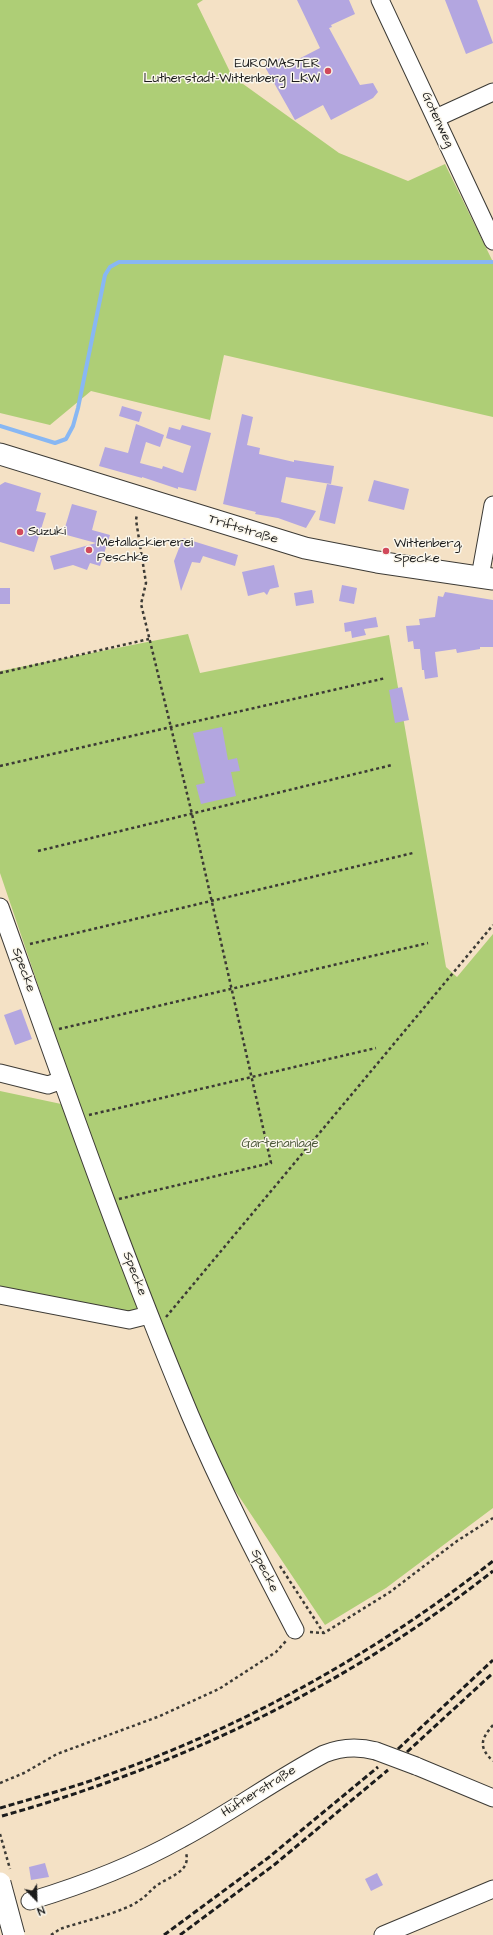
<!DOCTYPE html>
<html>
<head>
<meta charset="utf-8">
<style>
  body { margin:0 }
  #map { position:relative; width:493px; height:1935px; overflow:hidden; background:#f4e1c5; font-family:"Architects Daughter",sans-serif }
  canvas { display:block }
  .north { position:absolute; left:16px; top:1879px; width:40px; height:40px; -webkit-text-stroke:3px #fbf7ec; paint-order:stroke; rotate:157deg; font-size:11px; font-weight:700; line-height:16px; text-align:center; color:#1c1c1c }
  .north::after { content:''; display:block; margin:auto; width:14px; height:18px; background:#1c1c1c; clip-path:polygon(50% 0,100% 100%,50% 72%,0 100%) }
</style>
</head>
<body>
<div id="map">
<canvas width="493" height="1935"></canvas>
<div class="north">N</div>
</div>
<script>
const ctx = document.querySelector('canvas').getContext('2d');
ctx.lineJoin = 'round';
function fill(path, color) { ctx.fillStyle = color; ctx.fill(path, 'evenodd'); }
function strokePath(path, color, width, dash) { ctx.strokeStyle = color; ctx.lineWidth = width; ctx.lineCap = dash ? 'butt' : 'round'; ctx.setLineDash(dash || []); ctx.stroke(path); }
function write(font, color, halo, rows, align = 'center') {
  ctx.font = font + ' "Architects Daughter",sans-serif'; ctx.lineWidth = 3; ctx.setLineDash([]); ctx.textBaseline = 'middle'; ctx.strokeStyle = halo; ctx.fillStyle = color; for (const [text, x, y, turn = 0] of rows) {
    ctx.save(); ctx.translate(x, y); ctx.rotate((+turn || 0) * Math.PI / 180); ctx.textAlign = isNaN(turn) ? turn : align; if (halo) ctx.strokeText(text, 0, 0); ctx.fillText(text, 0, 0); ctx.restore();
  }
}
const green = new Path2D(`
  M0,0H203L197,4L232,76L339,153L408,181L445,164L493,262V417L224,355L210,420L91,391L50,425L0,413Z
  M188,634L200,673L389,635L446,967L457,977L493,934V1508L386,1588L325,1625L226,1477L154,1316L0,1288V1091L66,1105L74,1091L0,873V671Z`);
const stream = new Path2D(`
  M0,426L55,443L66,439L73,426L78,408L105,275L110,267L119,262H492`);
const building = new Path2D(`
  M297,0H349L355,14L331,25L332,27L329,28L360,85L373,83L378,92L373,98L331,120L323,105L295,120L265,67L282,57L287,65L320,48Z
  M445,0H477L493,43L466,54Z
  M122,406L142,412L139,422L119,416Z
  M242,414L253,417L247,445L260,448L259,454L294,462V460L334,466L331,484L286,477L281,502L316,511L306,528L278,518L255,514L256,512L223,504Z
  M136,424L164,435L160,447L146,442L140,463L162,469L163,466L183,473L191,446L166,438L169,427L180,430L182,425L211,433L196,491L178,487V489L142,477V478L99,466L105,447L128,453Z
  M374,480L409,489L404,510L368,501Z
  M5,482L41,493L36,511L46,513L34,552L0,542V485Z
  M327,484L343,487L335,524L319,520Z
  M72,504L97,511L92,530L110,535L100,566L90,563L87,570L73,565L54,570L50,556L96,543L63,534Z
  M183,538L238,555L235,566L203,556L200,563L192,562L181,591L174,561Z
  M274,565L279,587L270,589L267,595L264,592L248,596L242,572Z
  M342,585L357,588L354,604L339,601Z
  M0,588H10V604H0Z
  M312,590L314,603L296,606L294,593Z
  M445,592L493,600V647H480V649L457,653L456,649L435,652L438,677L425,679L424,670H422L420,649H414L413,641L408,642L406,626L420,625L419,619L435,617L438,596L443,597Z
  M376,617L378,627L364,629L366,635L352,638L351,631L345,632L344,623Z
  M402,687L409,720L395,723L389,690Z
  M222,727L228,760L237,758L240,771L231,772L236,796L201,804L196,785L205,783L193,733Z
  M21,1009L32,1039L15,1045L4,1015Z
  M45,1863L49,1877L31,1880L29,1867Z
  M377,1873L383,1885L371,1891L365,1879Z`);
const minorTunnel = new Path2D(`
  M1,1909L30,1901`);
const path = new Path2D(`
  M0,673L149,639
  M0,766L386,678
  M38,851L392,765
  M30,944L413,853
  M59,1029L428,943
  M89,1115L376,1048
  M119,1199L271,1163L192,814L141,604L146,583L136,520L137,514
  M166,1317L493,925
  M280,1566L323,1632
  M310,1632L324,1633L390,1592L457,1541L493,1518
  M493,1725C481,1739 478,1747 493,1761
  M0,1783L24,1773L57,1754L160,1716L219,1689L276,1652L286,1641
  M51,1935L60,1929C80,1922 125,1912 140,1900C147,1896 152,1888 159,1884C171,1876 191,1871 186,1853`);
const minor = new Path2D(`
  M380,0L493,241
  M436,118L493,92
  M480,577L493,505
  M0,907C61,1077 120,1248 190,1415C221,1488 258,1559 295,1630
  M0,1073L48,1085L62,1080
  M0,1295L129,1320L149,1315
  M416,1766L493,1798
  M30,1901C83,1885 133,1866 181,1839C230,1813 275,1780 324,1754C341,1747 358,1746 376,1751
  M383,1935L493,1889`);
const major = new Path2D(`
  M0,454L305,548L377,562L493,579`);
const rail = new Path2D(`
  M398,1749L493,1660
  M407,1752L493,1673
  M0,1808C28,1800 56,1792 84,1783C232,1734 371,1657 493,1561
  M2,1816C180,1766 347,1686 493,1571
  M164,1935L268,1858L378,1767
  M180,1935L274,1865L388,1770`);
const pathBridge = new Path2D(`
  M0,1834L10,1869`);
const minorBridge = new Path2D(`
  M376,1751L416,1766`);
const majorBridge = new Path2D(`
  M0,1883L14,1935`);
const markers = [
  [328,71,4,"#d1495b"],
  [20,532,4,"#d1495b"],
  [89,550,4,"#d1495b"],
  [386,551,4,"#d1495b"]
];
const poiNames = [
  ["EUROMASTER",320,64,"right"],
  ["Lutherstadt-Wittenberg LKW",320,79,"right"],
  ["Suzuki",28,532],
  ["Metallackiererei",97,543],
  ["Peschke",97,558],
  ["Wittenberg,",394,544],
  ["Specke",394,559]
];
const streetNames = [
  ["Gotenweg",437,120,65],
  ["Triftstraße",243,530,17],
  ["Specke",23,970,70],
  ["Specke",134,1274,69],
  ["Specke",264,1571,63],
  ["Hüfnerstraße",259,1792,-32]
];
const parkNames = [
  ["Gartenanlage",280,1144]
];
fill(green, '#aece76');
strokePath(stream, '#88b7f3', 4);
fill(building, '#b3a6e0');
strokePath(minorTunnel, '#c9baa3', 17, [17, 8]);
strokePath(minor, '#3c3a35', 19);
strokePath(major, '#3c3a35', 23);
strokePath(path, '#3c3a35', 2.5, [3, 3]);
strokePath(minor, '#fff', 17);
strokePath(major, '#fff', 21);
strokePath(rail, '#1c1c1c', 3, [6, 3]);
strokePath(minorBridge, '#3c3a35', 19, []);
strokePath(majorBridge, '#3c3a35', 23, []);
strokePath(pathBridge, '#3c3a35', 2.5, [3, 3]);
strokePath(minorBridge, '#fff', 17);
strokePath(majorBridge, '#fff', 21);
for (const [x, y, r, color] of markers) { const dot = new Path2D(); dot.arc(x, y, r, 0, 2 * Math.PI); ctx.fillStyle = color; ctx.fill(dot); strokePath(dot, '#fbf7ec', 1.5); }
write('13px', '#1c1c1c', '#fbf7ec', poiNames, 'left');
write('13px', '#1c1c1c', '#fbf7ec', streetNames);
write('13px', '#4f5a3c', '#fbf7ec', parkNames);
</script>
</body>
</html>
